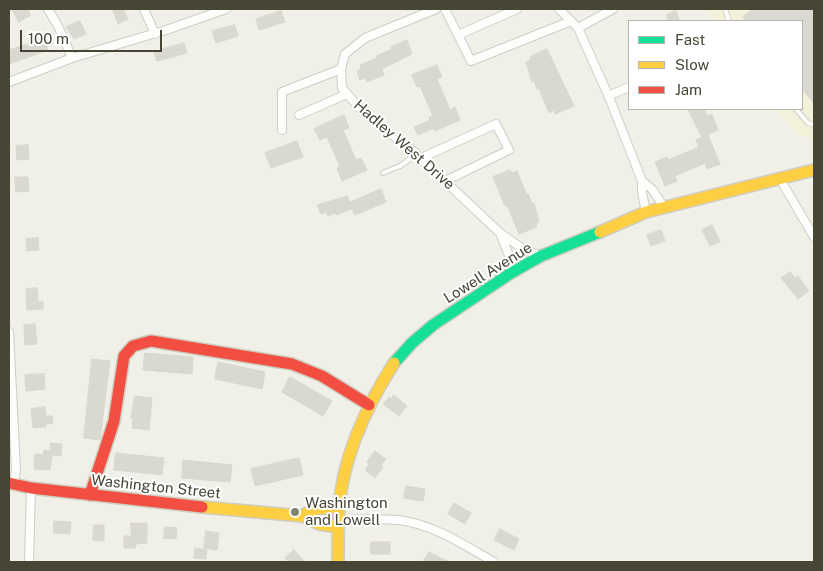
<!DOCTYPE html>
<html>
<head>
<meta charset="utf-8">
<style>
  body { margin:0 }
  #map { position:relative; width:823px; height:571px; overflow:hidden; background:#f0f0e8; font-family:"Public Sans",sans-serif }
  canvas { display:block }
  .frame { position:absolute; inset:0; border:10px solid #474534; pointer-events:none }
  .legend { position:absolute; left:628px; top:20px; width:175px; height:90px; box-sizing:border-box; background:#fff; border:1px solid #b5b5ae; margin:0; padding:6px 9px; list-style:none; font-size:15px; color:#474534 }
  .legend li { display:flex; align-items:center; gap:10px; height:25px }
  .legend b { width:25px; border:1px solid #b5b5ae }
  .scale { position:absolute; left:20px; top:30px; width:142px; height:22px; box-sizing:border-box; border:2px solid #474534; border-top:0; padding-left:6px; font-size:15px; line-height:18px; white-space:nowrap; color:#474534; -webkit-text-stroke:4px #fff; paint-order:stroke }
</style>
</head>
<body>
<div id="map">
<canvas width="823" height="571"></canvas>
<div class="frame"></div>
<ul class="legend">
<li><b style="height:6px;background:#16e098"></b>Fast</li>
<li><b style="height:6px;background:#ffcf43"></b>Slow</li>
<li><b style="height:6px;background:#f24e42"></b>Jam</li>
</ul>
<div class="scale">100 m</div>
</div>
<script>
const ctx = document.querySelector('canvas').getContext('2d');
ctx.lineJoin = 'round';
function fill(path, color) { ctx.fillStyle = color; ctx.fill(path, 'evenodd'); }
function strokePath(path, color, width, dash) { ctx.strokeStyle = color; ctx.lineWidth = width; ctx.lineCap = dash ? 'butt' : 'round'; ctx.setLineDash(dash || []); ctx.stroke(path); }
function write(font, color, halo, rows, align = 'center') {
  ctx.font = font + ' "Public Sans",sans-serif'; ctx.lineWidth = 4; ctx.setLineDash([]); ctx.textBaseline = 'middle'; ctx.strokeStyle = halo; ctx.fillStyle = color; for (const [text, x, y, turn = 0] of rows) {
    ctx.save(); ctx.translate(x, y); ctx.rotate((+turn || 0) * Math.PI / 180); ctx.textAlign = isNaN(turn) ? turn : align; if (halo) ctx.strokeText(text, 0, 0); ctx.fillText(text, 0, 0); ctx.restore();
  }
}
const commercial = new Path2D(`
  M707,9H814V140L798,134L777,109H802V21H713Z`);
const building = new Path2D(`
  M12,9H27L31,15L19,22Z
  M118,9H123L128,19L118,24L113,11Z
  M753,9H814V104L802,89V21H747L743,17Z
  M281,11L285,22L259,30L256,19Z
  M676,11L680,21H669L666,15Z
  M80,21L86,34L74,39L66,27Z
  M235,25L238,36L216,43L212,31Z
  M44,39L48,49L43,51V52L9,64V50L39,40L40,41Z
  M407,40L412,54L382,69L384,75L367,82L365,78L360,80L357,71L361,69L360,65L377,58L376,56L392,49L391,47Z
  M184,43L187,53L157,61L154,52Z
  M547,49L574,106L555,114L554,110L549,113L539,89H537L534,81L532,82L526,62L531,60L530,57Z
  M437,65L442,77L437,79L450,110L455,107L460,120L435,131L434,128L418,135L414,127L430,120L429,117L433,116L420,86L417,87L412,75Z
  M688,109H704L707,116L712,114L718,130L702,137Z
  M344,115L349,128L343,130L356,160L361,158L367,170L342,181L337,168L340,167L327,137L320,140L314,129Z
  M708,135L720,164L707,169L705,163L675,176L677,181L665,186L655,162L667,157L668,160L699,147L696,140Z
  M297,141L303,157L271,168L265,153Z
  M28,145L29,159L17,160L16,146Z
  M510,170L512,173L517,171L527,195L528,194L532,203H534L539,222L536,224L537,227L519,234L507,205L505,206L493,177Z
  M15,177H28L29,191L16,192Z
  M381,189L386,202L355,215L352,209L336,215L335,213L328,216L326,212L321,214L317,205L347,196L350,202Z
  M712,225L720,242L710,246L702,230Z
  M661,230L665,241L651,246L647,235Z
  M38,238L39,250L27,251L26,239Z
  M790,272L795,278L798,276L809,291L798,299L781,278Z
  M37,288L38,302L43,301V309L27,310L26,289Z
  M35,324L37,344L25,345L24,325Z
  M145,353L193,357L192,374L143,370Z
  M92,359L110,361L100,440L84,438Z
  M218,362L265,372L262,389L215,379Z
  M44,374L45,389L26,391L25,375Z
  M290,377L332,401L323,416L282,392Z
  M394,395L407,406L399,416L383,404L389,397L391,399Z
  M135,396L152,398L149,430L132,428L133,418H131Z
  M45,407L46,416H52L53,423L46,424V427L33,428L31,409Z
  M51,443L62,444L61,456L52,455L50,470L34,469L35,454L43,455L44,450L50,451Z
  M375,451L386,459L381,465L383,467L375,478L365,470L369,464L367,462Z
  M116,453L164,458L162,475L114,470Z
  M299,458L303,475L255,486L251,469Z
  M183,460L232,465L230,482L182,478Z
  M406,486L425,489L423,501L404,498Z
  M454,503L471,513L465,524L448,514Z
  M54,521L71,522L70,534L54,533Z
  M131,523H147V543L136,544L135,548H124V536H131Z
  M94,525H104V541L93,540Z
  M165,527L177,528L176,539L164,538Z
  M500,529L519,539L514,550L494,540Z
  M206,531L219,533L217,550L204,548Z
  M371,542H390V554H371Z
  M195,548L207,550L206,559L194,558Z
  M294,550L305,562H289L285,558Z
  M429,552L449,562H423Z`);
const lane = new Path2D(`
  M725,9L729,21
  M796,109L808,123L814,125
  M383,173L400,166L417,154`);
const street = new Path2D(`
  M48,9L58,26L72,58
  M144,9L155,34
  M436,9L365,38L345,54L341,69L342,88L363,112L414,152L500,233
  M445,9L471,61L571,21
  M559,9L578,28L609,97L642,181
  M578,28L613,9
  M458,35L517,9
  M9,82L72,58L166,30L226,9
  M608,96L629,87
  M299,115L347,94
  M282,130V92L341,69
  M421,158L496,124L509,150L445,181
  M780,179L814,237
  M646,212L642,192V181L652,189L664,207
  M511,273L510,258L500,233L523,249L541,256
  M9,332L16,470L14,484
  M339,520C358,520 379,518 398,520C433,524 464,545 494,562
  M29,562L31,488`);
const fast = new Path2D(`
  M394,363L412,343L433,325L511,273L541,256L600,232`);
const slow = new Path2D(`
  M600,232L646,212L814,170
  M202,507L302,516L319,524L338,527
  M302,516L315,509L339,507
  M338,562C338,544 338,526 339,508C343,456 366,407 394,363`);
const jam = new Path2D(`
  M9,483L31,488L202,507
  M90,495L114,421L124,356L133,346L151,341L292,364L322,376L369,405`);
const markers = [
  [295,512,5,"#828173"]
];
const streetNames = [
  ["Hadley West Drive",404,145,41],
  ["Lowell Avenue",488,273,-32],
  ["Washington Street",156,487,6]
];
const poiNames = [
  ["Washington",305,503],
  ["and Lowell",305,520]
];
fill(commercial, '#f4f1da');
fill(building, '#dad9d1');
strokePath(building, '#d9d8ce', 1);
strokePath(lane, '#cecec6', 6);
strokePath(street, '#cecec6', 10);
strokePath(fast, '#cecebe', 14);
strokePath(slow, '#cecebe', 14);
strokePath(jam, '#cecebe', 14);
strokePath(lane, '#fdfdfc', 4);
strokePath(street, '#fdfdfc', 8);
strokePath(fast, '#16e098', 11);
strokePath(slow, '#ffcf43', 11);
strokePath(jam, '#f24e42', 11);
for (const [x, y, r, color] of markers) { const dot = new Path2D(); dot.arc(x, y, r, 0, 2 * Math.PI); ctx.fillStyle = color; ctx.fill(dot); strokePath(dot, '#fff', 2); }
write('15px', '#474534', '#fff', streetNames);
write('15px', '#474534', '#fff', poiNames, 'left');
</script>
</body>
</html>
